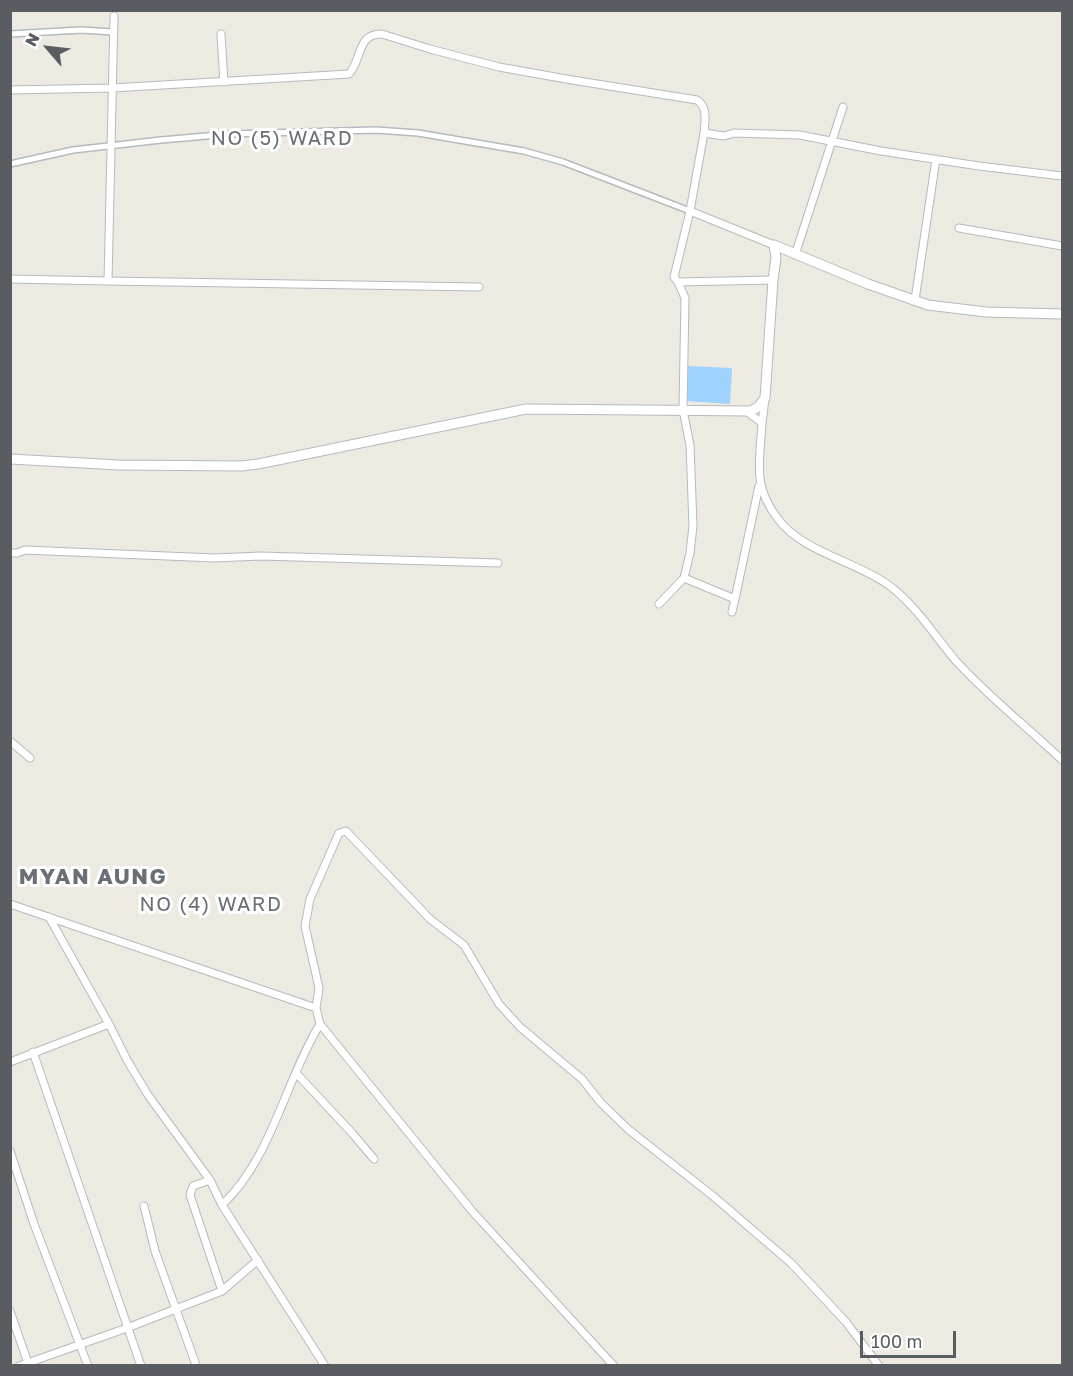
<!DOCTYPE html>
<html>
<head>
<meta charset="utf-8">
<style>
  body { margin:0 }
  #map { position:relative; width:1073px; height:1376px; overflow:hidden; background:#edebe1; font-family:"Golos Text",sans-serif }
  canvas { display:block }
  .frame { position:absolute; inset:0; border:12px solid #595d62; pointer-events:none }
  .north { position:absolute; left:18px; top:18px; width:60px; height:60px; -webkit-text-stroke:4px #fff; paint-order:stroke; rotate:298deg; font-size:16px; font-weight:700; line-height:24px; text-align:center; color:#595d62 }
  .north::after { content:''; display:block; margin:auto; width:21px; height:27px; background:#595d62; clip-path:polygon(50% 0,100% 100%,50% 72%,0 100%) }
  .scale { position:absolute; left:860px; top:1331px; width:96px; height:27px; box-sizing:border-box; border:3px solid #595d62; border-top:0; padding-left:8px; font-size:18px; line-height:21px; white-space:nowrap; color:#595d62; -webkit-text-stroke:4px #fff; paint-order:stroke }
</style>
</head>
<body>
<div id="map">
<canvas width="1073" height="1376"></canvas>
<div class="frame"></div>
<div class="north">N</div>
<div class="scale">100 m</div>
</div>
<script>
const ctx = document.querySelector('canvas').getContext('2d');
ctx.lineJoin = 'round';
function fill(path, color) { ctx.fillStyle = color; ctx.fill(path, 'evenodd'); }
function strokePath(path, color, width, dash) { ctx.strokeStyle = color; ctx.lineWidth = width; ctx.lineCap = dash ? 'butt' : 'round'; ctx.setLineDash(dash || []); ctx.stroke(path); }
function write(font, color, halo, rows, align = 'center') {
  ctx.font = font + ' "Golos Text",sans-serif'; ctx.lineWidth = 6; ctx.setLineDash([]); ctx.textBaseline = 'middle'; ctx.strokeStyle = halo; ctx.fillStyle = color; for (const [text, x, y, turn = 0] of rows) {
    ctx.save(); ctx.translate(x, y); ctx.rotate((+turn || 0) * Math.PI / 180); ctx.textAlign = isNaN(turn) ? turn : align; if (halo) ctx.strokeText(text, 0, 0); ctx.fillText(text, 0, 0); ctx.restore();
  }
}
const water = new Path2D(`
  M688,366L732,368L730,404L686,401Z`);
const pedestrian = new Path2D(`
  M10,34L81,30L113,32
  M10,164L73,150L161,140L229,134L376,130L418,133L524,151L563,162L690,211`);
const minor = new Path2D(`
  M114,16L108,281L479,287
  M221,34L224,82
  M10,90L112,88L349,74C362,60 357,33 382,34L430,49L499,67L572,80L697,100C708,107 705,122 704,133L724,136L734,133L800,135L881,151L979,166L1062,176
  M704,133L690,211L774,245
  M690,211L674,277L678,282L773,280
  M959,228L1062,246
  M795,255L843,107
  M10,279L108,281
  M915,300L936,159
  M746,411L762,423L765,399
  M762,423C760,461 752,486 778,519C805,554 855,560 890,586C917,607 934,635 956,661C989,697 1027,727 1062,760
  M10,553H17L25,550L214,558L261,556L498,563
  M684,578L735,599L759,486
  M659,604L684,578L690,553L693,526L690,445L683,410L685,298L678,282
  M732,612L735,599
  M10,741L30,758
  M10,904L316,1008L319,988L305,926L310,899L339,833L346,831L430,919L464,945L499,1004L520,1027L582,1079L601,1103L629,1130L713,1196L791,1263L846,1322L879,1366
  M49,917L109,1024
  M316,1008L320,1024L472,1211L614,1366
  M33,1052L141,1366
  M10,1062L109,1024L127,1060L148,1095L210,1180
  M296,1073L352,1133L374,1159
  M10,1151L34,1224L88,1366
  M222,1205C272,1158 285,1081 320,1024
  M144,1206L155,1251L196,1365
  M222,1291L190,1195L193,1186L210,1180L222,1205L325,1366
  M10,1311L29,1366
  M19,1366L127,1328L222,1291L258,1260`);
const tertiary = new Path2D(`
  M774,245L868,284L928,305L986,312L1062,314
  M10,459L119,465L241,466L258,464L526,409L751,411L758,407L765,398L773,280L776,258L774,245`);
const quarterNames = [
  ["NO (5) WARD",282,139],
  ["NO (4) WARD",211,905]
];
const districtNames = [
  ["MYAN AUNG",93,877]
];
fill(water, '#9fd3ff');
strokePath(pedestrian, '#b6b9be', 8);
strokePath(minor, '#b6b9be', 9);
strokePath(tertiary, '#b6b9be', 11);
strokePath(pedestrian, '#fff', 5);
strokePath(minor, '#fff', 7);
strokePath(tertiary, '#fff', 9);
ctx.letterSpacing = '1.5px';
write('20px', '#6a6f75', '#fff', quarterNames);
ctx.letterSpacing = '0px';
ctx.letterSpacing = '1.5px';
write('bold 22px', '#6a6f75', '#fff', districtNames);
ctx.letterSpacing = '0px';
</script>
</body>
</html>
